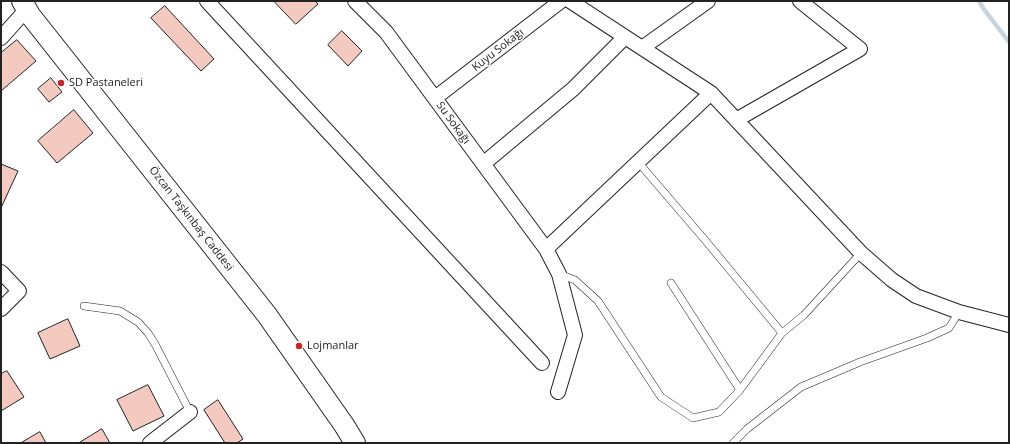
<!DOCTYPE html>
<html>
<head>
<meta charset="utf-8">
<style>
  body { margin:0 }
  #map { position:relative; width:1010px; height:444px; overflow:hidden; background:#fff; font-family:"Open Sans",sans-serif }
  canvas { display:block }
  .frame { position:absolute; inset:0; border:2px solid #222; pointer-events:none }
</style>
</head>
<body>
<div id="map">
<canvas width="1010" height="444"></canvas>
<div class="frame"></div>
</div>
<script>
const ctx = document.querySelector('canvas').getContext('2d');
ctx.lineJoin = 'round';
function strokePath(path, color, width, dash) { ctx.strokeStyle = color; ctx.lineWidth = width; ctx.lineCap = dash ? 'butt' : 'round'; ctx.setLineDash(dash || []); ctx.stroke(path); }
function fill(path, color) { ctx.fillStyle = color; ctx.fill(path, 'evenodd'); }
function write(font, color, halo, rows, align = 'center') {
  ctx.font = font + ' "Open Sans",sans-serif'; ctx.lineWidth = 3; ctx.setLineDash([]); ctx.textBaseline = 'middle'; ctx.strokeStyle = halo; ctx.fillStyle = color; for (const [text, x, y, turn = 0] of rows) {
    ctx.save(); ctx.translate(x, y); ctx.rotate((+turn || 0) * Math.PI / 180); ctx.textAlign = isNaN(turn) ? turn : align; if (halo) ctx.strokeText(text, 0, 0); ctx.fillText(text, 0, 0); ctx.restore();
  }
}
const stream = new Path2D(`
  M979,1L983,8L1009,42`);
const building = new Path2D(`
  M274,1H315L318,4L296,24Z
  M165,6L214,59L201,71L151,18Z
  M342,31L362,51L348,66L328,45Z
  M17,40L36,61L1,91V53Z
  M51,78L62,92L49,102L38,89Z
  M74,110L93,133L57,163L38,141Z
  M1,164L18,171L1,208Z
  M68,319L80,346L50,359L38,333Z
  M7,371L24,397L1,411V374Z
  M148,385L164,416L133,431L117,400Z
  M218,400L243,439L237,443H225L204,410Z
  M102,429L110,443H79Z
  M40,432L46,443H21Z`);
const lane = new Path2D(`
  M638,162L705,240L782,333
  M559,274L575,280L598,301L661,397L693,418L719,412L740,390L782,333L804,315L861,253
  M671,283L740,390
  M84,306L120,311L138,322L148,333L155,344L190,412
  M733,443L747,429L801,387L860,362L927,338L949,328L959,312`);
const street = new Path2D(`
  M207,1L542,363
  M355,1L386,32L546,249
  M570,1L711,93L861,253L892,280L916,296L959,312L1009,325
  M1,38L26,10
  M642,48L708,1
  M435,98L561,1
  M736,120L860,49L800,1
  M483,164L573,89L625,37
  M1,272L19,291L1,309
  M558,392L575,335L559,274L546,249L711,93
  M150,443L190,412`);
const secondary = new Path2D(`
  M22,1L30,15L267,315L344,425L355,443`);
const markers = [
  [61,83,4,"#c62828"],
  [299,346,4,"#c62828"]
];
const streetNames = [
  ["Kuyu Sokağı",498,50,-38],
  ["Su Sokağı",453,123,54],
  ["Özcan Taşkınbaş Caddesi",191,219,52]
];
const poiNames = [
  ["SD Pastaneleri",69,83],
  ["Lojmanlar",307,346]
];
strokePath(stream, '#c7d3dd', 4.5);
fill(building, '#f3c9c0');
strokePath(building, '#222', 1);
strokePath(lane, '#222', 8);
strokePath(street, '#222', 16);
strokePath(secondary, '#222', 22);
strokePath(lane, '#fff', 7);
strokePath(street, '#fff', 14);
strokePath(secondary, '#fff', 20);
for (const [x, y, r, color] of markers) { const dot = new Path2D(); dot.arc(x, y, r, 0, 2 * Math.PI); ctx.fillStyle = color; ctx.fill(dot); strokePath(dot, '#fff', 1.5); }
write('11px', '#222', '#fff', streetNames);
write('11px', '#222', '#fff', poiNames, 'left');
</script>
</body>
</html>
